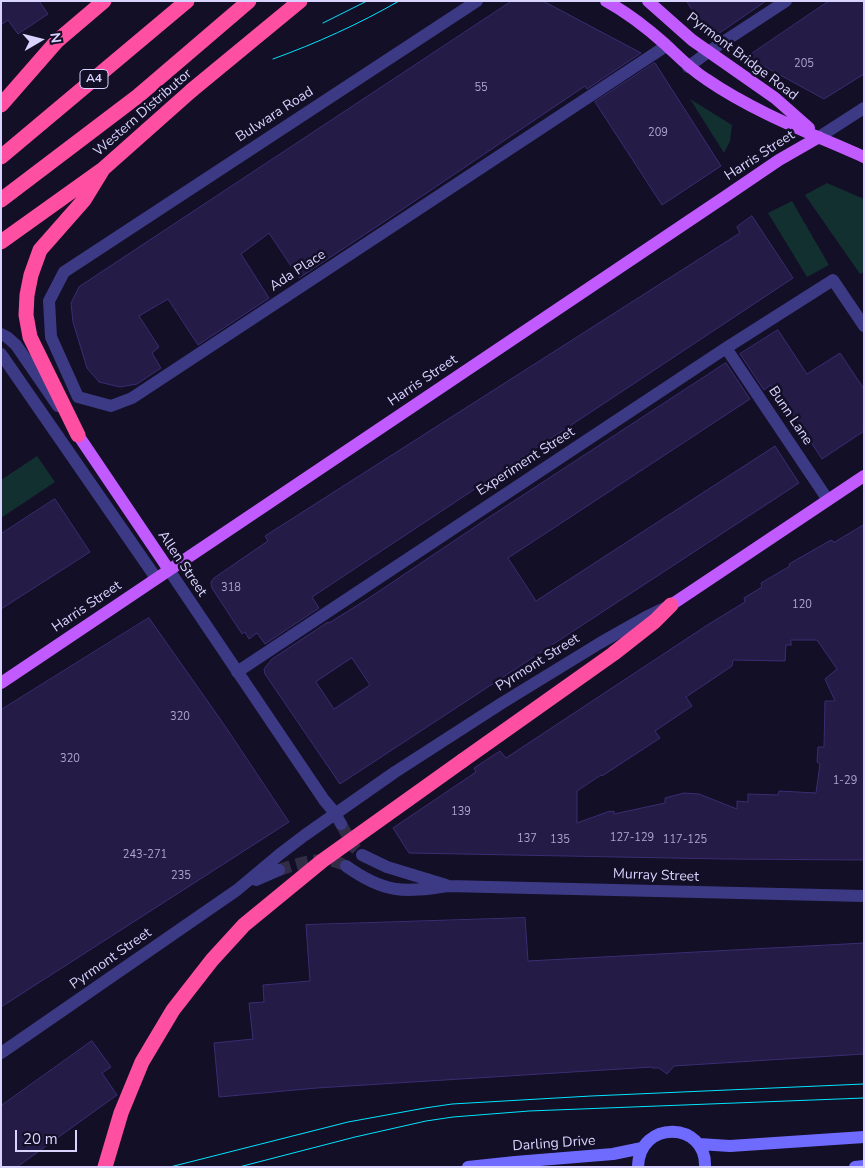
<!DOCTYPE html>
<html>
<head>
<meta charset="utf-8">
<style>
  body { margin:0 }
  #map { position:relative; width:865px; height:1168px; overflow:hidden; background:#130f26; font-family:"Nunito Sans",sans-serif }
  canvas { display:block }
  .frame { position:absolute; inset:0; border:2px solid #d9d4ff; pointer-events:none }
  .north { position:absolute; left:15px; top:15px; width:50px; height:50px; -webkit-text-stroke:4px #130f26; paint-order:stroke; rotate:82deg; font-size:14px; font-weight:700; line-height:20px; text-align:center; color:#d9d4ff }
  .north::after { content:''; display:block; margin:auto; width:18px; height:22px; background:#d9d4ff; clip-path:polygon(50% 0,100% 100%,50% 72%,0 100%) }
  .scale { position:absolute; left:15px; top:1130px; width:62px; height:22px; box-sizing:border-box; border:2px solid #d9d4ff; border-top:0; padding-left:6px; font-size:15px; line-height:18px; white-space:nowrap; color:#d9d4ff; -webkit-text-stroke:4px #130f26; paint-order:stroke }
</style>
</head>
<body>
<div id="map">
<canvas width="865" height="1168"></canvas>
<div class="frame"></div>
<div class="north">N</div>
<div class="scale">20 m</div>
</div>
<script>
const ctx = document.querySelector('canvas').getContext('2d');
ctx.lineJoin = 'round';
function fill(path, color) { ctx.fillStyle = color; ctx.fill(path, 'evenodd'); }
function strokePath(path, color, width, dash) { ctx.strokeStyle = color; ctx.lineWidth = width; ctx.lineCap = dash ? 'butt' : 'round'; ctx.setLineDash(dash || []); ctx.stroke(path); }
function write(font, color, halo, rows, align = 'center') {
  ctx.font = font + ' "Nunito Sans",sans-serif'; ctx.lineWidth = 5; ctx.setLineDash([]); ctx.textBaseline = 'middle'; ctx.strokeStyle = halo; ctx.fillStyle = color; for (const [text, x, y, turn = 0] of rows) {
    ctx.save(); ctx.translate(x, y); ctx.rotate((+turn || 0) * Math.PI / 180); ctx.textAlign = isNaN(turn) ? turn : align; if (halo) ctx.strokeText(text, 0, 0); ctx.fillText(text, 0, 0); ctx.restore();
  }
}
const green = new Path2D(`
  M690,99L732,125L730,141L724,153Z
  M827,183L864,199V272L860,274L805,195Z
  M792,201L829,265L807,277L768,213Z
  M37,456L55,482L1,518V480Z`);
const building = new Path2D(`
  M1,1H39L48,14L18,34L8,20L1,25Z
  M512,1H543L641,53L587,89L585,86L388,219L299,278L269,233L241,254L269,298L198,345L168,299L139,316L159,347L152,353L161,368L137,384L120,387L99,382L87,368L73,322L71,303L79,287Z
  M687,1H766L718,34L706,32Z
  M829,1H864V74L824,99L747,57Z
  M655,63L721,166L662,205L595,102Z
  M752,216L793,278L312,597L319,608L265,644L257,633L249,639L245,632L242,634L212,588L211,582L214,578L268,541L265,536L740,233L737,227Z
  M778,330L807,374L840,353L864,389V431L822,459L775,387L773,388L771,385L764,390L740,354Z
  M726,363L750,399L508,558L536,601L775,446L799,483L340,784L265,674L264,669L272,659L328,622L329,623L369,598L491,516ZM352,658L370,685L334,709L316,682Z
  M55,499L90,552L1,609V534Z
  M864,525V860L723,859L409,853L393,828L476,772L474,768L500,751L506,758L709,624L745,602L744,598L762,587L761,583L790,566L789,564L831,540L834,542ZM791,640H817L837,669L825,679L835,701H825L824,747H818L817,762L820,764L816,793L779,791L778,795L748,794V802L737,801V809L699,794L684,793L665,798V803L614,814V811L610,812V811L577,823V791L601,775L602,776L660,738L655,731L692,706L686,697L732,666L733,660L785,661L786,645H791Z
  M149,618L225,726L289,822L1,1007V710Z
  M525,918L528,961L864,943V1054L674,1066L667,1074L659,1068H652V1067L317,1088L219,1097L214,1043L253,1039L249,1003L264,1002L263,985L310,981L306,925Z
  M92,1041L111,1067L102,1073L117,1095L17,1167H1V1106Z`);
const streetTunnel = new Path2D(`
  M341,824L354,847L362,855
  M279,870C301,863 324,854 346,866`);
const street = new Path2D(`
  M477,1L64,272L49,301L51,337L78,397L111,406L132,398L666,46
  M688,67L708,52L786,1
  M819,137L864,108
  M1,334L7,337L16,345L58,406
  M726,348L828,500
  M1,354L156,578
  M169,570L324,800L335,813L341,824
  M237,672L726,348L833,280L864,326
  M362,855L387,867L446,885
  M346,866C384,893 403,893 448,886L864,896
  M256,880L279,870
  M1,1053L237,890L280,854L305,835L395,772L502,703L600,643L646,617L667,607`);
const secondary = new Path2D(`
  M699,1144L730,1146L864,1137
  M468,1167L515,1162L613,1154L642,1148
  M638,1167C639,1119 707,1121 705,1167
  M855,1167L864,1166`);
const primary = new Path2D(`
  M606,1C628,13 647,28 665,44C679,57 690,69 706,79C754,112 810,133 864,157
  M648,1L692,40L775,98L809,128
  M78,435L169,570
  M671,605L864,476
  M1,683L726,196L779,160L819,137`);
const highway = new Path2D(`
  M1,242L103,169L192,90
  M78,435L30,337L26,315L27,295L31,275L40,250L84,200L103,169
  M462,761L613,654L655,621L671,605`);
const tram = new Path2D(`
  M323,23L367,1
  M273,59C317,43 359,24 399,1
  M170,1167L348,1122L425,1108L452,1104L591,1096L864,1084
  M239,1167L355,1137L426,1121L453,1117L529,1111L864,1098`);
const highwayBridge = new Path2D(`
  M192,90L300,1
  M1,105L57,41L104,1
  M1,157L187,1
  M1,200L138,96L249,1
  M105,1167L121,1113L142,1062L173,1010L212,960L244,925L322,861L462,761`);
const numberNames = [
  ["205",804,64],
  ["55",481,88],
  ["209",658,133],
  ["318",231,588],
  ["120",802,605],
  ["320",180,717],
  ["320",70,759],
  ["1-29",845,781],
  ["139",461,812],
  ["127-129",632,838],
  ["137",527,839],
  ["135",560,840],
  ["117-125",685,840],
  ["243-271",145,855],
  ["235",181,876]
];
const shields = [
  [94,79,28]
];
const shieldNames = [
  ["A4",94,79]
];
const streetNames = [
  ["Pyrmont Bridge Road",742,57,37],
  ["Western Distributor",143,113,-41],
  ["Bulwara Road",275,115,-33],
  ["Harris Street",760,156,-33],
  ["Ada Place",298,271,-33],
  ["Harris Street",423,381,-34],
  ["Bunn Lane",790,416,56],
  ["Experiment Street",526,462,-33],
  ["Allen Street",182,564,56],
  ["Harris Street",87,607,-34],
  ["Pyrmont Street",538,663,-32],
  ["Murray Street",656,876,2],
  ["Pyrmont Street",111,959,-35],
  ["Darling Drive",554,1144,-4]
];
fill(green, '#12302f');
fill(building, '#241b47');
strokePath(building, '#3b2d73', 1);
strokePath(streetTunnel, '#312d47', 12, [12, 6]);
strokePath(street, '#3d3a85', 12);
strokePath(secondary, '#6f6bff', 12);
strokePath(primary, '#c25bff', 12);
strokePath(highway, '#ff4fa3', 15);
strokePath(tram, '#00e5ff', 1);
strokePath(highwayBridge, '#ff4fa3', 15);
write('11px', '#aca6d1', null, numberNames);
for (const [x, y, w] of shields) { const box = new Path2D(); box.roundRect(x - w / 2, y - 9.5, w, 19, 4); ctx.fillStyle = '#130f26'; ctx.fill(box); strokePath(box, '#d9d4ff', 1); }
write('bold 12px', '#d9d4ff', null, shieldNames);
write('14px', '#d9d4ff', '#130f26', streetNames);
</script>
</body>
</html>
